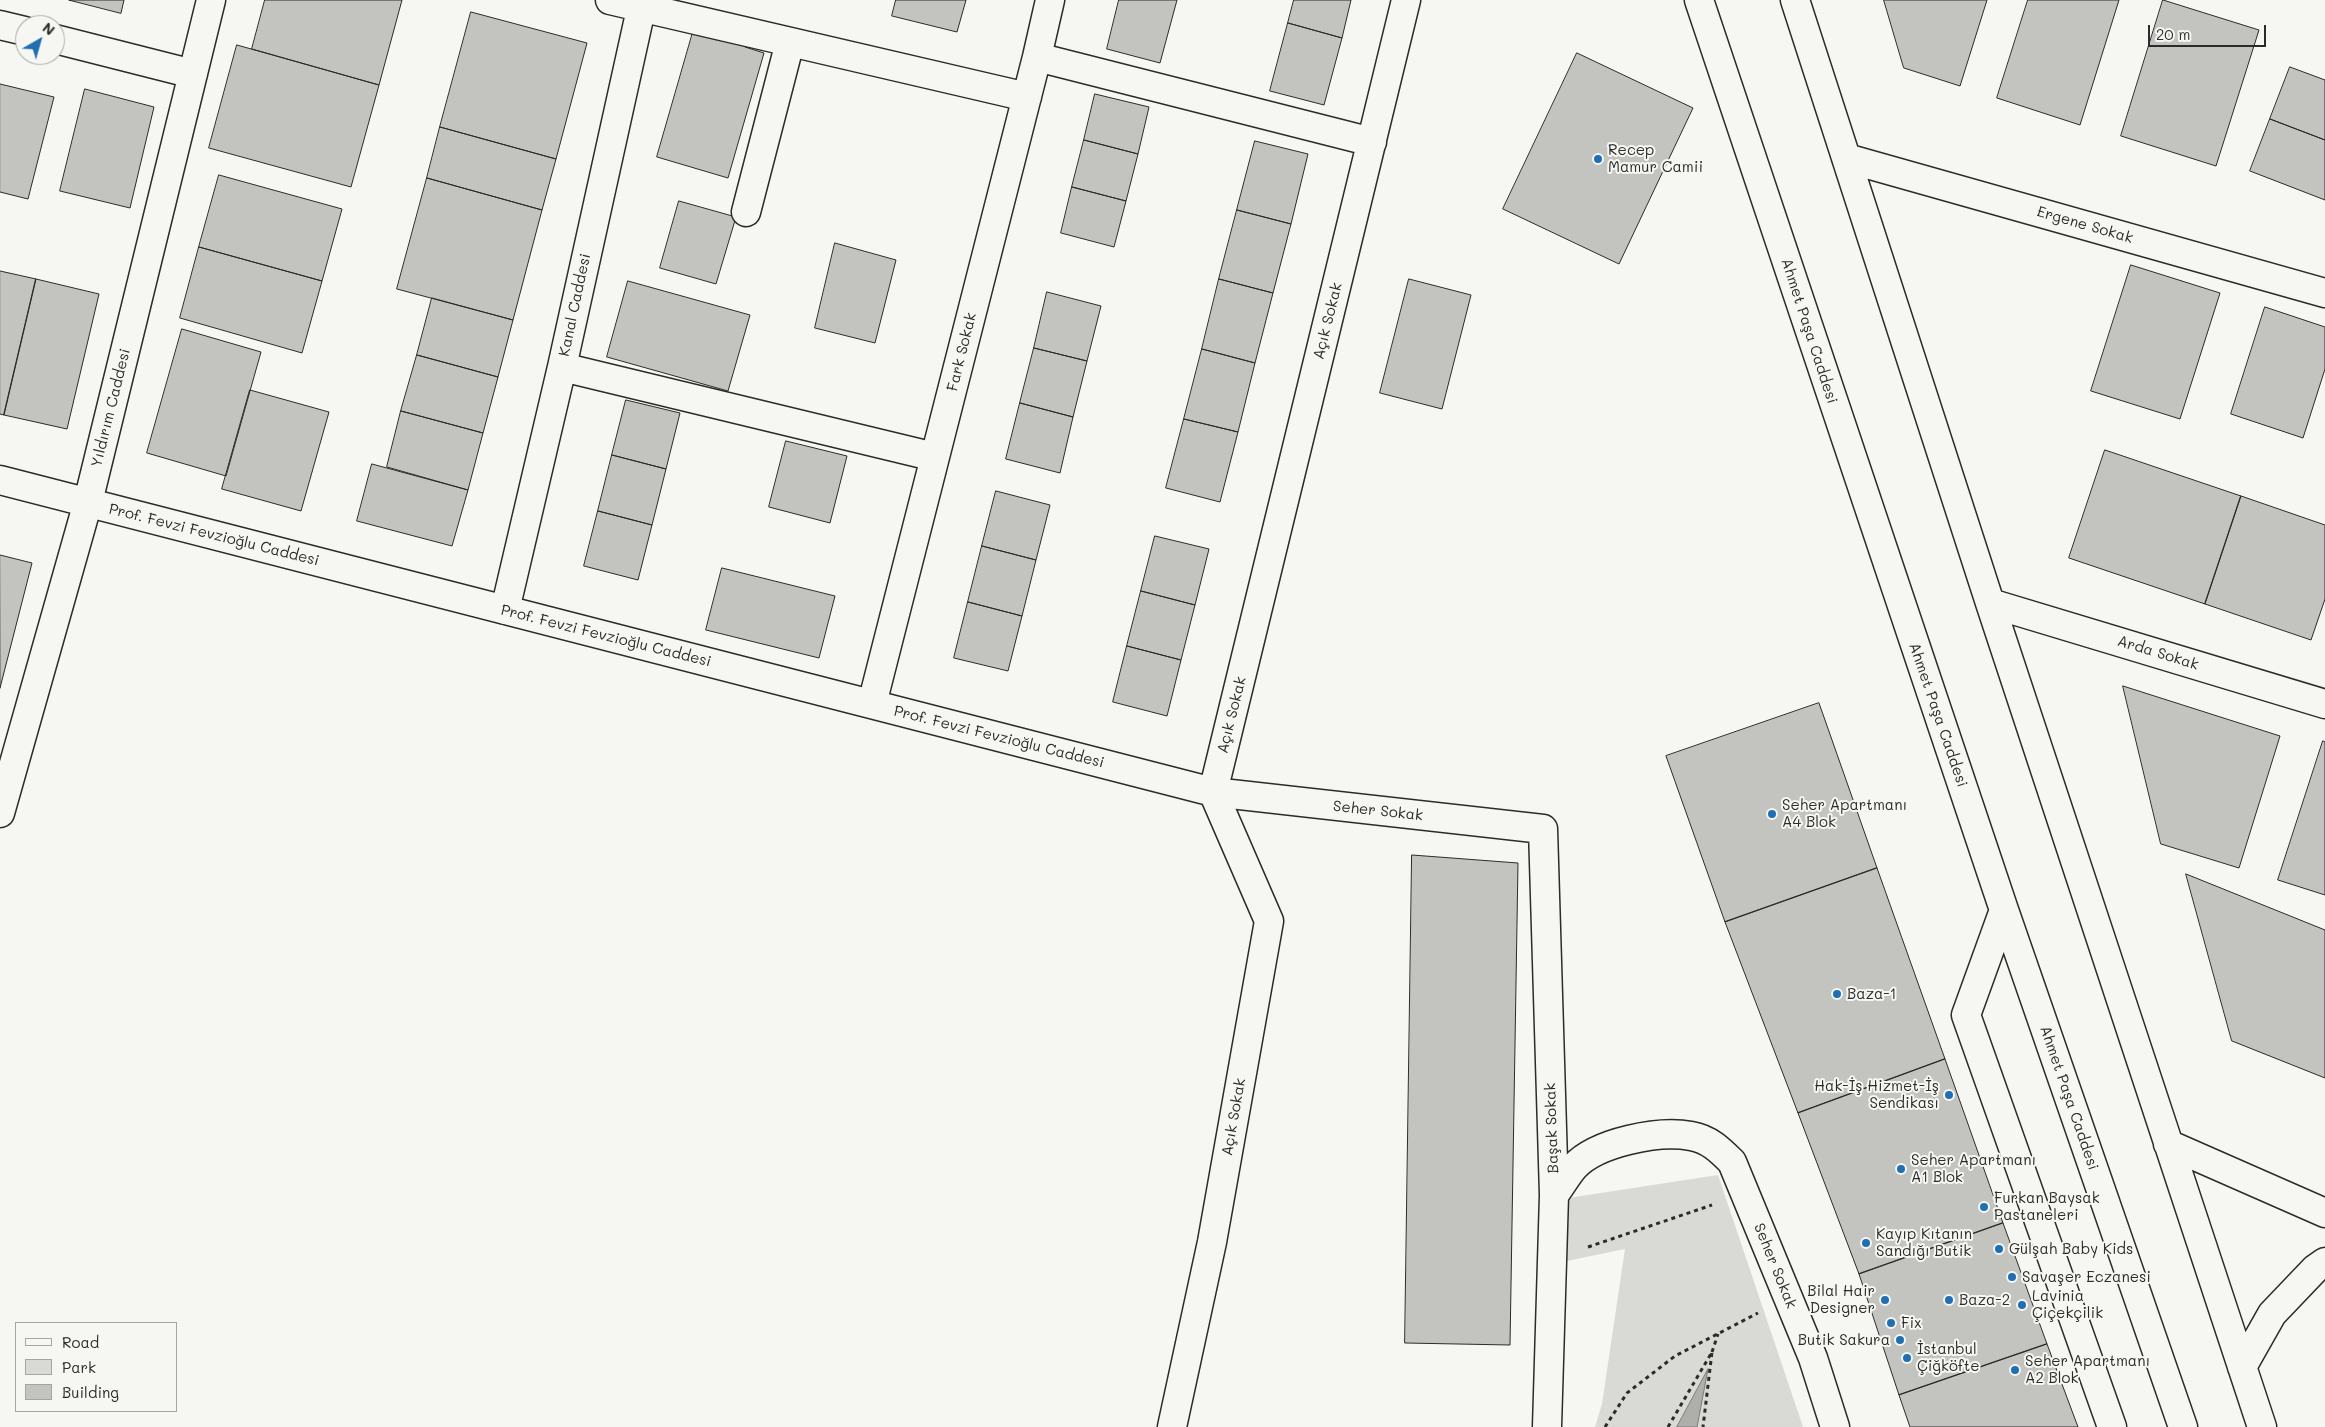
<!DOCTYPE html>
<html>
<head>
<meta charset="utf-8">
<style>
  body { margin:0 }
  #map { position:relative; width:2325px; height:1427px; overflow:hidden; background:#f6f6f2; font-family:Mali,sans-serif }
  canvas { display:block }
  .legend { position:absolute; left:15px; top:1322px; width:162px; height:90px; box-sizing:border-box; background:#f6f6f2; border:1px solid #a5a5a2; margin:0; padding:6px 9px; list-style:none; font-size:15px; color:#2b2b2b }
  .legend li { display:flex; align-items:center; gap:10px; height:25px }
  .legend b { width:25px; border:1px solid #a5a5a2 }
  .north { position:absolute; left:15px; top:15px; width:50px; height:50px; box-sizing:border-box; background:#f6f6f2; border:1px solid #a5a5a2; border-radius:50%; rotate:38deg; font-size:14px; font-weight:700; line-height:20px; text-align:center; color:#2b2b2b }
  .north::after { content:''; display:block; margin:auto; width:18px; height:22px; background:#1f6fb2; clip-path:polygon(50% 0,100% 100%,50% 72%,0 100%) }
  .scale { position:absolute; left:2148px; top:25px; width:118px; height:22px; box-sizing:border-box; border:2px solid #2b2b2b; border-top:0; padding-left:6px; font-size:15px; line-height:18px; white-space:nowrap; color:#2b2b2b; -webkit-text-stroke:4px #f6f6f2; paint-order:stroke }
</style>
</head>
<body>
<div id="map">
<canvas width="2325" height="1427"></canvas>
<ul class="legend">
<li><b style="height:6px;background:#f6f6f2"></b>Road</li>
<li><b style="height:14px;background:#d9d9d5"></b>Park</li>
<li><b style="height:14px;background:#c3c3c0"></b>Building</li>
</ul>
<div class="north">N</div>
<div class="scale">20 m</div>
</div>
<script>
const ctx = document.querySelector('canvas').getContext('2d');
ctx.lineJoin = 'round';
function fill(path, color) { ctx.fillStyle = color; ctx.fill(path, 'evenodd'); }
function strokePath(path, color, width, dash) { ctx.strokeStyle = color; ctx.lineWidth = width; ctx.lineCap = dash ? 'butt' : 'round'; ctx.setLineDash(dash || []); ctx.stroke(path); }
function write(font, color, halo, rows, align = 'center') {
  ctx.font = font + ' Mali,sans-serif'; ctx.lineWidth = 4; ctx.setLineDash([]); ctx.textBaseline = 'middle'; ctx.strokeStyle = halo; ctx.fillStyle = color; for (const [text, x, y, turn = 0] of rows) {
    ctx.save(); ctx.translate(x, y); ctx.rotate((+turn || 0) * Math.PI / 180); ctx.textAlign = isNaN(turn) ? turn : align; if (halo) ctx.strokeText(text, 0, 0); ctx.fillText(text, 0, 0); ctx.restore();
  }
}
const green = new Path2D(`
  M1718,1175L1803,1427H1595L1602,1404L1625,1249L1562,1262L1568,1198Z`);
const water = new Path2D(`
  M1708,1369L1697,1427H1677Z`);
const building = new Path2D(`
  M69,0H124L121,13Z
  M265,0H402L379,85L252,49Z
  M896,0H966L957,32L892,16Z
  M1119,0H1177L1160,63L1107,49Z
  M1294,0H1351L1342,38L1288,23Z
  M1884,0H1987L1960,86L1904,68Z
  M2028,0H2119L2080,125L1997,98Z
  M2163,0L2259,30L2216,166L2121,136Z
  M471,12L587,43L556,159L440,127Z
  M1288,23L1342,38L1324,105L1270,91Z
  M693,32L717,40L719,35L746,42L745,47L764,53L728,178L657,157Z
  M237,45L379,85L351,187L209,148Z
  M1577,53L1693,108L1619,264L1503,209Z
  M2290,67L2325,80V140L2270,119Z
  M0,84L54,97L28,199L0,192Z
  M85,89L154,107L130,208L60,191Z
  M1095,94L1149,107L1138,154L1084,140Z
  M2270,119L2325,140V200L2250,171Z
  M440,127L556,159L542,210L427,178Z
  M1084,140L1138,154L1126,201L1072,187Z
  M1255,141L1308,154L1291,224L1237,210Z
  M219,175L342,209L322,281L199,247Z
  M427,178L542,210L513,320L397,289Z
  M1072,187L1126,201L1114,247L1061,233Z
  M679,201L736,217L716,284L660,268Z
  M1237,210L1291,224L1273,293L1219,279Z
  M835,243L896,260L875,343L815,328Z
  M199,247L322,281L302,353L180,318Z
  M2131,265L2220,293L2180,419L2091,391Z
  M0,271L36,279L4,415L0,414Z
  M36,279L99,294L67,429L4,415Z
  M1219,279L1273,293L1255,363L1202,349Z
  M1409,279L1471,295L1442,409L1380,393Z
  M628,281L750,315L728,391L607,357Z
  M1047,292L1101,306L1087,361L1034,348Z
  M432,298L513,320L498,377L417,355Z
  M2265,307L2325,327V369L2303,438L2231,414Z
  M182,329L261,352L226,476L147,453Z
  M1034,348L1087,361L1073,417L1020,403Z
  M1202,349L1255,363L1238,432L1184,419Z
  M417,355L498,377L483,433L401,411Z
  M250,390L329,412L301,511L222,489Z
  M626,400L680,413L666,469L612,455Z
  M1020,403L1073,417L1060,473L1006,459Z
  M401,411L483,433L468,490L387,467Z
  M1184,419L1238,432L1220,502L1166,488Z
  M786,441L847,456L830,523L769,507Z
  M2105,450L2241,496L2205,604L2069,558Z
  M612,455L666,469L652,525L598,511Z
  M372,464L468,490L452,546L357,521Z
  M996,491L1050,505L1036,560L982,546Z
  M2241,496L2325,525V599L2311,640L2205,604Z
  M598,511L652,525L638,580L584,566Z
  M1155,536L1209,549L1195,605L1141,591Z
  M982,546L1036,560L1022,616L968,602Z
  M0,555L32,563L0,688Z
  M722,568L835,596L819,658L706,630Z
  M1141,591L1195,605L1181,660L1127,646Z
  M968,602L1022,616L1008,671L954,658Z
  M1127,646L1181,660L1167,716L1113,702Z
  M2123,686L2280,736L2239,868L2161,844Z
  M1819,703L1877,868L1725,922L1666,756Z
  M2323,741L2325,742V895L2278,880Z
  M1412,855L1518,863L1510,1345L1405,1343Z
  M1877,868L1945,1059L1798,1113L1725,922Z
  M2186,874L2325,930V1078L2232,1041Z
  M1945,1059L2003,1223L1859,1274L1798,1113Z
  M2003,1223L2047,1344L1899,1395L1859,1274Z
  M2047,1344L2078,1427H1910L1899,1395Z`);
const path = new Path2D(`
  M1588,1247L1712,1205
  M1712,1352L1718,1334
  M1605,1427L1627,1393L1675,1356L1758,1313
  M1668,1427L1712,1352L1703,1427`);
const minor = new Path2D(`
  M610,0L1027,97
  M1699,0L2004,910L2183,1427
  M1795,0L1990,603L2262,1427
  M0,25L25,31
  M55,39L193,74
  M1037,57L1372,142
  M1846,158L2325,293
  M746,212L790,42
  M562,367L935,457
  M0,480L1213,792L1543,829L1554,1195L1547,1427
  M1990,603L2325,704
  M505,610L562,367L643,0
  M872,704L1037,57L1050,0
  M0,813L88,502L211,0
  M2004,910L1966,1015L2112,1427
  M2168,1144L2325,1213
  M1554,1195C1561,1186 1567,1175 1574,1167C1597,1142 1659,1130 1691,1136C1709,1139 1720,1150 1732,1162L1813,1358L1835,1427
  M2242,1367L2272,1314L2315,1269L2325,1262
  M1172,1427L1212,1242L1269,921L1213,792L1406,0`);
const markers = [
  [1598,159,5,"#1f6fb2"],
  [1772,814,5,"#1f6fb2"],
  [1837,994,5,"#1f6fb2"],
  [1949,1095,5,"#1f6fb2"],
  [1901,1169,5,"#1f6fb2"],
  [1984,1207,5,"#1f6fb2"],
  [1866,1243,5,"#1f6fb2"],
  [1999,1249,5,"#1f6fb2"],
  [2012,1277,5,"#1f6fb2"],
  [1885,1300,5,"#1f6fb2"],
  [1949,1300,5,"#1f6fb2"],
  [2022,1305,5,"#1f6fb2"],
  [1891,1323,5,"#1f6fb2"],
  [1900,1340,5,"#1f6fb2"],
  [1907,1358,5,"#1f6fb2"],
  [2015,1370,5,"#1f6fb2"]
];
const poiNames = [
  ["Recep",1608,150],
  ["Mamur Camii",1608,167],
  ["Seher Apartmanı",1782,805],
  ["A4 Blok",1782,822],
  ["Baza-1",1847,994],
  ["Hak-İş Hizmet-İş",1939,1086,"right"],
  ["Sendikası",1939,1103,"right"],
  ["Seher Apartmanı",1911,1160],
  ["A1 Blok",1911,1177],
  ["Furkan Baysak",1994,1198],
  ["Pastaneleri",1994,1215],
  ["Kayıp Kıtanın",1876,1234],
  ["Sandığı Butik",1876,1251],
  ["Gülşah Baby Kids",2009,1249],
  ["Savaşer Eczanesi",2022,1277],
  ["Bilal Hair",1875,1291,"right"],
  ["Designer",1875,1308,"right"],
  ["Lavinia",2032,1296],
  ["Çiçekçilik",2032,1313],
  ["Baza-2",1959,1300],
  ["Fix",1901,1323],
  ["Butik Sakura",1890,1340,"right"],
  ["İstanbul",1917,1349],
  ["Çiğköfte",1917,1366],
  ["Seher Apartmanı",2025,1361],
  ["A2 Blok",2025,1378]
];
const streetNames = [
  ["Ergene Sokak",2085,225,16],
  ["Kanal Caddesi",575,305,-78],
  ["Açık Sokak",1328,321,-76],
  ["Ahmet Paşa Caddesi",1809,331,72],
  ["Fark Sokak",962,352,-76],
  ["Yıldırım Caddesi",111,408,-76],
  ["Prof. Fevzi Fevzioğlu Caddesi",214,535,14],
  ["Prof. Fevzi Fevzioğlu Caddesi",606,636,14],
  ["Arda Sokak",2158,653,17],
  ["Açık Sokak",1232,715,-76],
  ["Ahmet Paşa Caddesi",1938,715,71],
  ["Prof. Fevzi Fevzioğlu Caddesi",999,737,14],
  ["Seher Sokak",1378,811,6],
  ["Ahmet Paşa Caddesi",2069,1098,71],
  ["Açık Sokak",1234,1117,-80],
  ["Başak Sokak",1552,1128,-92],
  ["Seher Sokak",1775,1266,68]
];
fill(green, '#d9d9d5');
fill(water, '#aeaeab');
strokePath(water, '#7a7a78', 1);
fill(building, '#c3c3c0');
strokePath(building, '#2b2b2b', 1);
strokePath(minor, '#2b2b2b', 31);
strokePath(path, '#2b2b2b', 3, [4, 4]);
strokePath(minor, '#f6f6f2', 28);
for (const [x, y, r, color] of markers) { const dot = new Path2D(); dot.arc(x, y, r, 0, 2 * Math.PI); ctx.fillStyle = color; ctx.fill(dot); strokePath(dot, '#f6f6f2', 2); }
write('15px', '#2b2b2b', '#f6f6f2', poiNames, 'left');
write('15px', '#2b2b2b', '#f6f6f2', streetNames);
</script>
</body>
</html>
